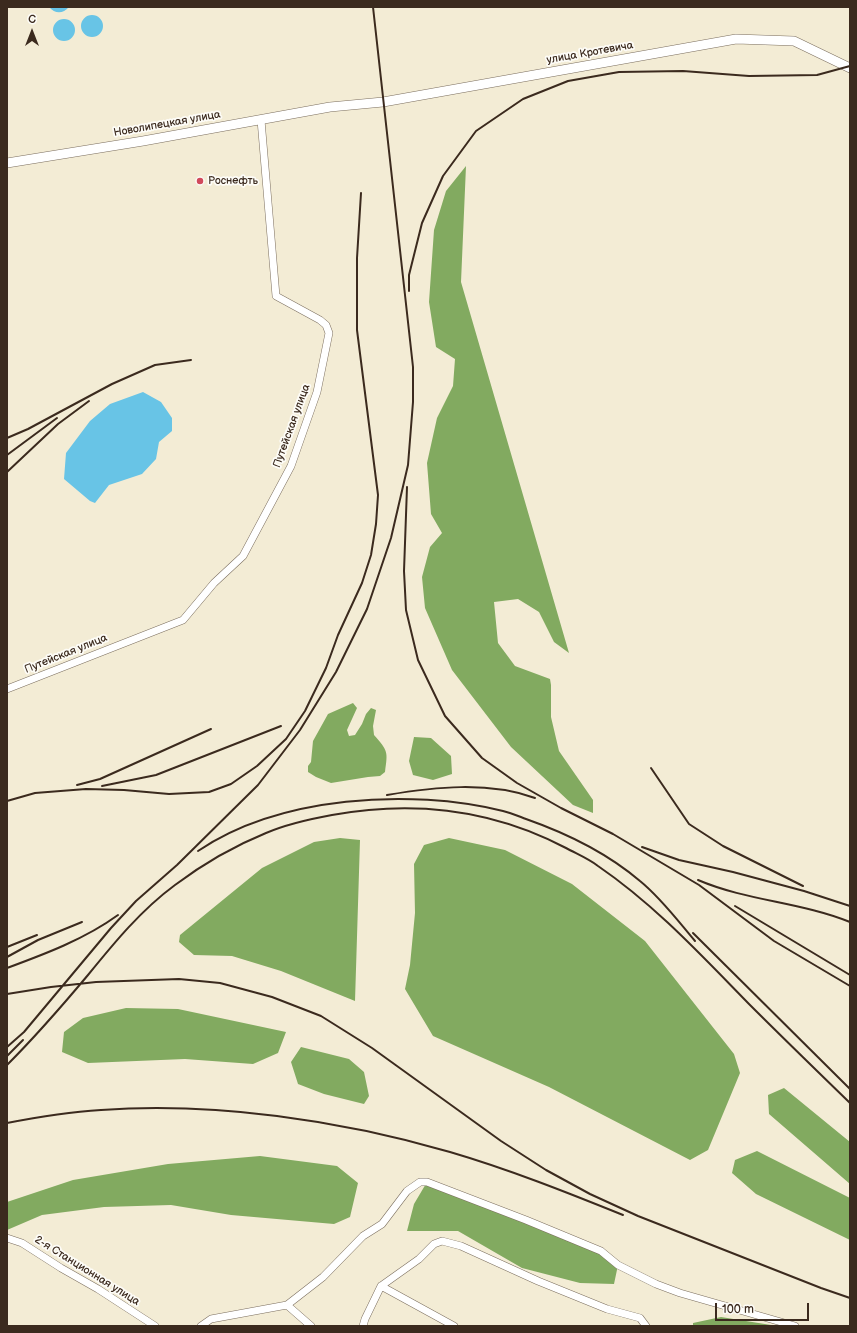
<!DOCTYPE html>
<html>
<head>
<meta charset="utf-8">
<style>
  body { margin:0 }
  #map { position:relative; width:857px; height:1333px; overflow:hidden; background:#f3ecd5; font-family:"Balsamiq Sans",sans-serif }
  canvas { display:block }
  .frame { position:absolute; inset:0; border:8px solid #3b2a1e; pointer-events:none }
  .north { position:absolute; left:12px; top:12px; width:40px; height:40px; -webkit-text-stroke:3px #fdfcf7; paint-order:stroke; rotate:0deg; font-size:11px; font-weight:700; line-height:16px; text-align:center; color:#3b2a1e }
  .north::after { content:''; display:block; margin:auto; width:14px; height:18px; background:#3b2a1e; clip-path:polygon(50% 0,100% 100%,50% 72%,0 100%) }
  .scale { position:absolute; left:715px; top:1303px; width:94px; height:18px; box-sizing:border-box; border:2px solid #3b2a1e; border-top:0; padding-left:5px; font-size:12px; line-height:14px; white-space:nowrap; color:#3b2a1e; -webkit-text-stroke:3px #fdfcf7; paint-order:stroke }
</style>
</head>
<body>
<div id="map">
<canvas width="857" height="1333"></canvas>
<div class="frame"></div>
<div class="north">С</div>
<div class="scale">100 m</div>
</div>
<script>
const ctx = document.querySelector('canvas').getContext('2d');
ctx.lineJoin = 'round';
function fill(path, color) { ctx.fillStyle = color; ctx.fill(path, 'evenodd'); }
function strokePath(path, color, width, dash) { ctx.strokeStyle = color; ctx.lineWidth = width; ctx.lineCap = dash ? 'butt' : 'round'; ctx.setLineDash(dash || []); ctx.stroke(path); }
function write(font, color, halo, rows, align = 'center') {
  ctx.font = font + ' "Balsamiq Sans",sans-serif'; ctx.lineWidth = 3.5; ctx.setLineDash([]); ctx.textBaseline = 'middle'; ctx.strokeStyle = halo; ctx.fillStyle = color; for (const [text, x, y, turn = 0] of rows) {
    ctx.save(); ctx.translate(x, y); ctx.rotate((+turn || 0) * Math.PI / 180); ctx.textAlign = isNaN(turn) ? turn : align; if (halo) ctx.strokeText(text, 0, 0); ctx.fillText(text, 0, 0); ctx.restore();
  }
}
const forest = new Path2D(`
  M466,166L461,282L569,653L554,642L539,612L518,599L494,602L498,643L515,666L550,679L551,685V717L559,751L593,800V813L573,805L511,747L452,670L425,608L422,577L430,547L442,533L431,514L427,463L437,418L453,386L455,359L436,347L429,302L434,230L446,191Z
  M353,703L357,708L347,730L349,736L355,735L362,724L366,714L371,708L376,710L373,726L374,735C388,751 388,751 385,772L380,776L368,777L331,783L316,777L308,772V766L311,762L313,741L328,714Z
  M414,737L431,738L451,756L452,774L433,780L413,775L409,761Z
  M340,838L360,840L355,1001L281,971L232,956L194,955L179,942L180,935L262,868L314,842Z
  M449,838L505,850L572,884L645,941L734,1054L740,1073L708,1150L690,1160L549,1087L433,1036L405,989L410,965L415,913L414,864L424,845Z
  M126,1008L178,1009L286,1032L278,1053L253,1064L185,1059L88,1063L62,1052L64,1032L83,1018Z
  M301,1047L349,1059L364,1072L369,1096L364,1104L324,1094L298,1084L291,1062Z
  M784,1088L850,1142V1184L769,1114L768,1095Z
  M757,1151L850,1198V1240L756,1194L732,1173L735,1160Z
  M260,1156L337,1166L358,1183L350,1217L334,1224L231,1215L171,1205L104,1207L42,1215L7,1230V1202L73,1180L168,1164Z
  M427,1182L601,1251L618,1265L614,1284L580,1283L522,1268L458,1231H407L414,1204Z
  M721,1317L771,1325L776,1326H693V1323Z`);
const water = new Path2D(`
  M49,7H69C63,14 55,14 49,7Z
  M81 26a11 11 0 1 1 22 0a11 11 0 1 1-22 0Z
  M53 30a11 11 0 1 1 22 0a11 11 0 1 1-22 0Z
  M143,392L161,402L172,418V431L159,442L156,459L142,474L109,485L95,503L90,501L64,479L66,453L90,421L110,404Z`);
const minor = new Path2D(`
  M7,689L183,620L214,583L243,556L291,466L317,392L329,333L326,325L320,320L276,296L261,120
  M7,1238L22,1243L61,1268L98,1289L155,1326
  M381,1286L454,1326
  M287,1305L311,1326
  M201,1326L211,1319L287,1305L323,1277L363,1236L382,1224L407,1191L420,1182H427L526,1220L601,1251L618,1265L656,1284L680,1293L795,1326
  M363,1326L365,1319L381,1286L419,1259L434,1244L442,1241L461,1246L538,1281L607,1309L640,1318L646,1326`);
const tertiary = new Path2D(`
  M7,163L143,141L330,107L383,102L736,39L794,41L850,68`);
const rail = new Path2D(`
  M409,291V275L422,223L443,176L476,131L523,99L568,81L619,72L683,71L749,76L817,75L850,66
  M7,438L28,429L112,384L155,365L191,360
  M7,455L57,418
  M7,472L58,424L89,401
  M407,487L404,571L406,610L418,660L445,716L482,758L517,783L561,808L613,834L699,885L774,941L850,986
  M651,768L689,824L723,846L803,886
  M77,785L100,779L211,729
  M102,786L156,775L281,726
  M387,795C434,787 488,781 535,798
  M7,801L35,793L86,789L124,790L169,794L209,792L231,784L257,766L286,739L305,711L326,668L338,635L362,583L371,555L376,524L378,495L357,330V258L361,193
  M642,847L679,860L733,872L804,891L850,906
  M198,851C279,796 410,788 503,811C511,813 518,816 526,819C566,833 607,853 640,881C661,898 678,921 695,941
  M698,880C747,901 801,902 850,922
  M735,906L850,975
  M693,933L850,1089
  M7,947L37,935
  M7,957L38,940L82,922
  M7,968C45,954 85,939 118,915
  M7,994L51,987L96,982L179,979L220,983L272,997L321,1016L372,1048L501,1141L546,1170L590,1194L638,1216L821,1288L850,1298
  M7,1047L24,1032L111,928L136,901L177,865L258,785L300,730L336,672L367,609L391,538L408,465L413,402V367L373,7
  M7,1056L23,1040
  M7,1065C36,1036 62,1006 88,975C114,943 141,910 175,885C203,864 234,846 266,833C287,824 310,819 332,815C414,800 492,809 566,848C577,854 589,859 598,866C655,905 701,955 749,1004C782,1037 816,1070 850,1103
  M7,1123C38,1117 70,1112 101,1110C215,1102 340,1120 450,1152C508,1169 566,1192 623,1215`);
const markers = [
  [200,181,4,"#d1495b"]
];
const streetNames = [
  ["улица Кротевича",590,53,-10],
  ["Новолипецкая улица",167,124,-10],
  ["Путейская улица",292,426,-70],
  ["Путейская улица",66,654,-22],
  ["2-я Станционная улица",87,1271,32]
];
const poiNames = [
  ["Роснефть",208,181]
];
fill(forest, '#82aa60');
fill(water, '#68c4e6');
strokePath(minor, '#7b6e5e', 8);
strokePath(tertiary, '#7b6e5e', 10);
strokePath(minor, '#fff', 7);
strokePath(tertiary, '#fff', 9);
strokePath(rail, '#3b2a1e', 2);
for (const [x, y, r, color] of markers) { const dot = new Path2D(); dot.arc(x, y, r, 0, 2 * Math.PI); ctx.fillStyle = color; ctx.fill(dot); strokePath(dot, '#fdfcf7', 1.5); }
write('11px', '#3b2a1e', '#fdfcf7', streetNames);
write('11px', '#3b2a1e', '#fdfcf7', poiNames, 'left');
</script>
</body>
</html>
